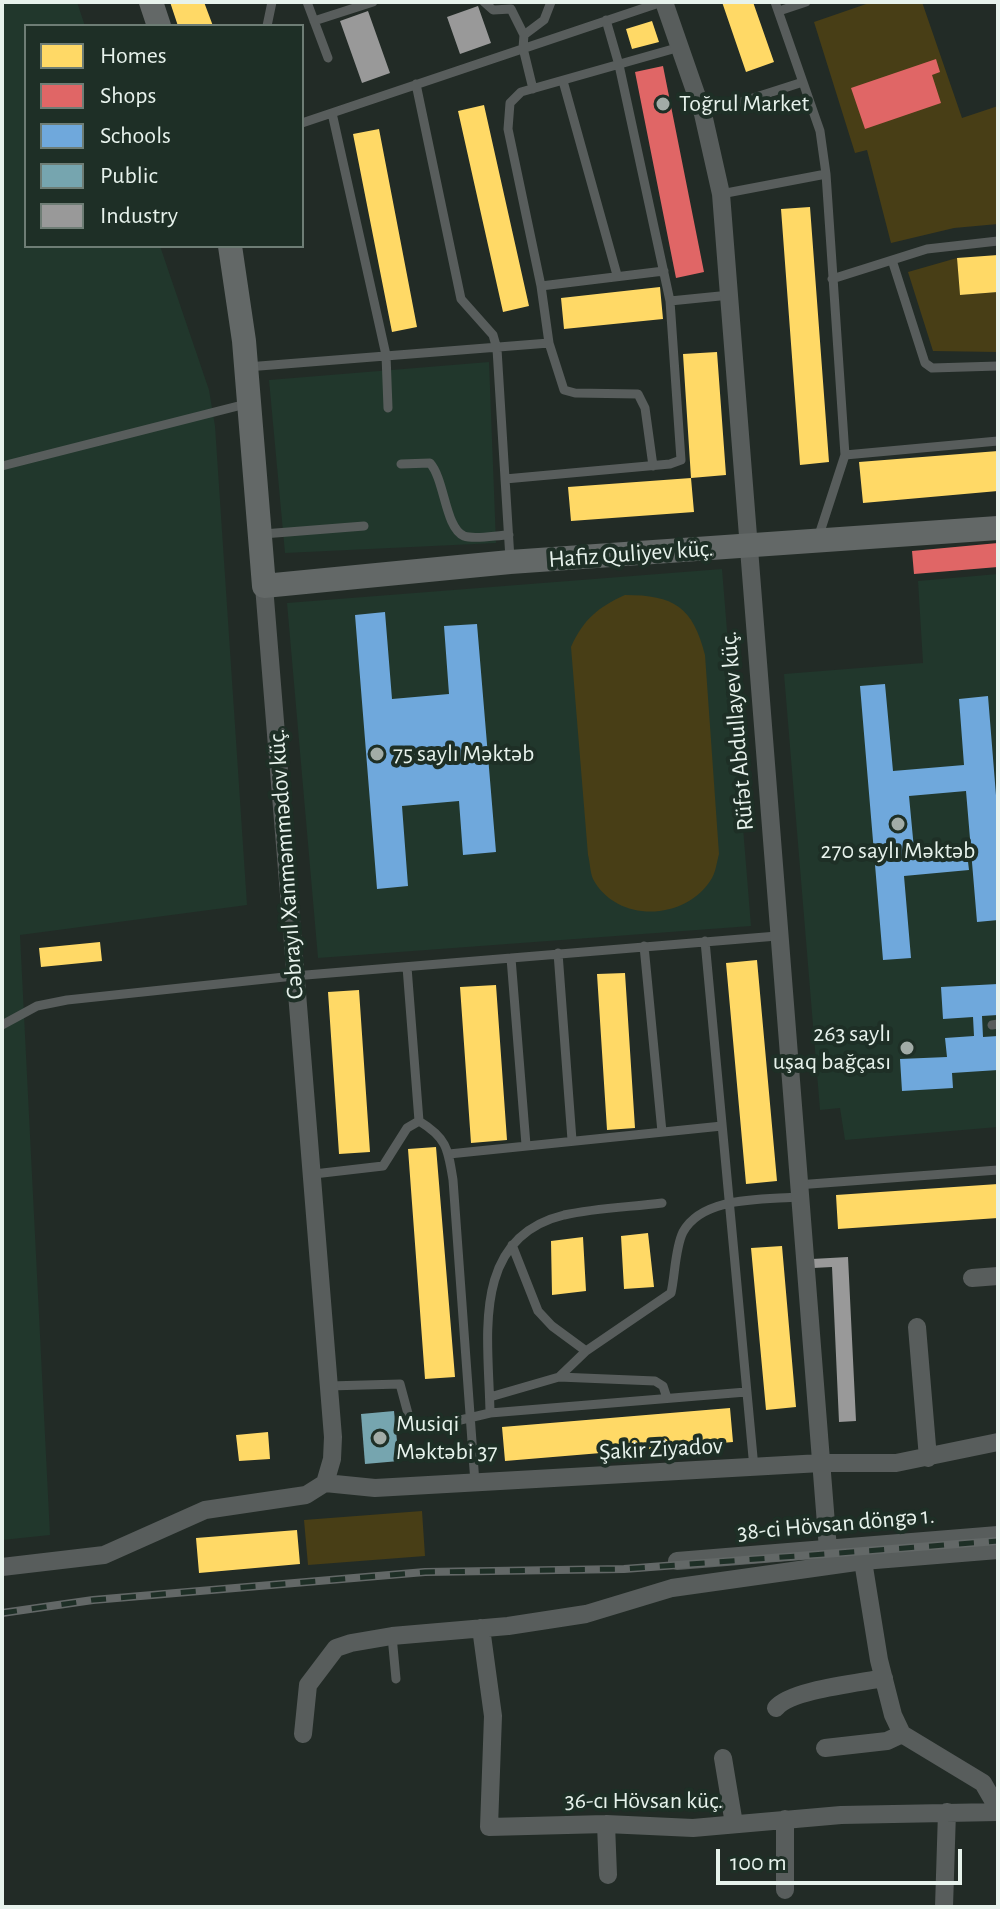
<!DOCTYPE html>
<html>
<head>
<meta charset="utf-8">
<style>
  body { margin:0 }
  #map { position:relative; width:1000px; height:1909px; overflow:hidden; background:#222b26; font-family:"Alegreya Sans",sans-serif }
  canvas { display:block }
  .frame { position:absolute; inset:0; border:4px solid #e7f2ec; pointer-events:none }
  .legend { position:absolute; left:24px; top:24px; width:280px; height:224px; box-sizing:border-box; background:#1e2f26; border:2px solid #6e7d75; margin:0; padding:10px 14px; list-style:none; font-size:24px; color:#e7f2ec }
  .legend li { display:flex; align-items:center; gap:16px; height:40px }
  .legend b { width:40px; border:2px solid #6e7d75 }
  .scale { position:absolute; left:716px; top:1849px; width:246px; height:36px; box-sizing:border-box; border:4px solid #e7f2ec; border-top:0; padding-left:10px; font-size:24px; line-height:28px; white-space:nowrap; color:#e7f2ec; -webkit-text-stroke:6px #1e2f26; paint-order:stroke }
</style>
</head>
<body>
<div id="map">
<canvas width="1000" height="1909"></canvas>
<div class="frame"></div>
<ul class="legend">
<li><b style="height:22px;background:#ffd966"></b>Homes</li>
<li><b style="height:22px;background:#e06666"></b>Shops</li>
<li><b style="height:22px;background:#6fa8dc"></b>Schools</li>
<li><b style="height:22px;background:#76a5af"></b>Public</li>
<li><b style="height:22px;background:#999"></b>Industry</li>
</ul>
<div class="scale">100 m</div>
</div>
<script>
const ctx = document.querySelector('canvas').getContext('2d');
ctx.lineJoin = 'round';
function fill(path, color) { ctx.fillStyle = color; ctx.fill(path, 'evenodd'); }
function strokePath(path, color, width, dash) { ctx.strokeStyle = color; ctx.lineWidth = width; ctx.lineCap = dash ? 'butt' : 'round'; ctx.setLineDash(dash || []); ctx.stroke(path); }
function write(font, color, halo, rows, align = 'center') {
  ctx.font = font + ' "Alegreya Sans",sans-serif'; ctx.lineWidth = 8; ctx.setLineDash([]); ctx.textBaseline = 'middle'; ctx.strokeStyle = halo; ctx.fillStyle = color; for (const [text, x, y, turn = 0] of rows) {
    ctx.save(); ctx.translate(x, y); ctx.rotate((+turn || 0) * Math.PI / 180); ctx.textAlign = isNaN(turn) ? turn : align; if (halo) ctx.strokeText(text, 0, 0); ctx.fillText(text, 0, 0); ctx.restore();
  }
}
const built = new Path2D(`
  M2,2H77L85,26H26V246H160L209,390L215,426L247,905L20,935L50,1535L2,1540Z
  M489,362L496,543L285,553L269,380Z
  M722,569L751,926L318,958L287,603Z
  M998,574V1127L845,1140L840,1108L820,1110L784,674L923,663L918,581Z`);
const green = new Path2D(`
  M872,2H922L962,118L998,106V224L954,228L891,243L867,150L855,153L814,22Z
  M957,258L960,295L998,292V352L933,351L908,272Z
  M625,595C674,595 693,607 705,655L719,854C717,861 716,871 712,878C687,921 617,924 593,879C590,872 590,862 588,855L571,647C583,620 598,607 625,595Z
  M422,1511L425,1556L308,1565L304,1520Z`);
const homes = new Path2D(`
  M170,2H204L213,26H178Z
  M722,2H753L774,62L746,72Z
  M652,21L659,42L632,49L626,29Z
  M484,105L529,306L503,312L458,111Z
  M379,129L417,327L392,332L353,134Z
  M810,207L829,462L800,465L781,209Z
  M998,255V292L960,295L957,258Z
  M660,287L663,319L564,329L561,298Z
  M717,352L726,475L691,478L683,354Z
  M998,451V491L863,503L859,462Z
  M691,478L694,512L571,521L568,487Z
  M100,942L102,961L41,967L39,948Z
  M757,960L777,1181L746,1184L726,963Z
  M625,973L635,1128L607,1130L597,974Z
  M496,985L507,1140L471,1143L460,987Z
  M359,990L370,1152L339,1154L328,992Z
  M436,1147L455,1377L425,1379L408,1149Z
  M998,1184V1218L838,1229L836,1195Z
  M648,1233L654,1287L624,1289L621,1236Z
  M583,1237L586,1291L552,1295L551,1241Z
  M782,1246L796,1407L766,1410L751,1248Z
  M730,1408L733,1442L505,1461L502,1427Z
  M268,1432L270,1459L239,1461L236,1435Z
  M297,1530L300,1564L199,1573L196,1538Z`);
const shops = new Path2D(`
  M936,59L940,72L932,75L941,103L865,129L851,88Z
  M663,66L704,272L676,278L635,72Z
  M998,543V567L914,574L912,551Z`);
const schools = new Path2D(`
  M385,612L392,699L449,694L444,626L477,624L496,852L463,855L459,801L402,806L408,886L377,889L355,615Z
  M885,684L893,771L964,765L959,699L988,696L998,820V920L977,922L966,791L909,796L914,849L966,845L969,870L904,876L911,958L883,960L860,686Z
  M998,984V1015L982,1016L983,1037L998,1036V1070L952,1073L953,1088L902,1091L900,1059L947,1057L945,1038L974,1036L973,1017L943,1019L941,987Z`);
const public = new Path2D(`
  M394,1411L399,1461L365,1464L361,1414Z`);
const industry = new Path2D(`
  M478,6L491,43L460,54L447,17Z
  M368,11L390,73L362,83L340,21Z
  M848,1257L856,1421L839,1422L832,1267L813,1268L812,1259Z`);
const lane = new Path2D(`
  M307,2L328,58
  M484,2L493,10L511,9L524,35
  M775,2L820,131L826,174L845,455L818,538
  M779,11L806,2
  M314,21L373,2
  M267,26L272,2
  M563,81L617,275
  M416,84L461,299L493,335L497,349L510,559
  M533,89L523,48L524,35L544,20L551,2
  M332,113L386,355L388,408
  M703,114L803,82
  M302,123L662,2
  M721,194L826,174
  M892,260L925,363L932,368L998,366
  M832,279L927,249L998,241
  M541,286L664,271
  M670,301L730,295
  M549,343L564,390L575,393L638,394L645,408L653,466
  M247,367L549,343L541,286L508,129L510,103L521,92L680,47
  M845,455L998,441
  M401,464L430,463C445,480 445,528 464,536C475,540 497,535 509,535
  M2,466L246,404
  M505,479L670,464L681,460L670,301L619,65L606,20
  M263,534L364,526
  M705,941L754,1468
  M644,946L662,1132
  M558,953L572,1140
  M511,958L526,1145
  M407,967L419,1121C447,1138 448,1149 453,1180L475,1483
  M2,1025L37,1006L67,1000L294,976L777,936
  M992,1025L998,1024
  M449,1154L722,1126
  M314,1174L383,1166L407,1128L419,1121
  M797,1185L998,1170
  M512,1245L538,1311L552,1326L586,1351
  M559,1377L655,1381L663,1386L667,1398
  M329,1386L400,1384L410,1421L417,1426L431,1427L490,1413L746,1392
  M490,1397L559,1377L586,1351L671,1293C675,1276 675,1248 683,1232C703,1196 763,1200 798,1197
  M490,1413C489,1340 469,1238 564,1215C596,1208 630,1207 662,1203
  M392,1636L396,1679`);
const street = new Path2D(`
  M664,2L703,114L721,194L828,1549
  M972,1278L998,1276
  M917,1327L928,1458
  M325,1483L375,1488L821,1463H896L998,1442
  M677,1561L998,1535
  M863,1561L879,1660L893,1715L902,1734L983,1783L998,1809
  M2,1567L104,1555L205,1510L306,1495L325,1483L332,1459L333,1437L264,586
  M481,1628L493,1716L489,1827L606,1824L693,1828L841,1815L998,1812
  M776,1708C790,1690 859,1683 884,1678
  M303,1734L308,1685L336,1648L351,1643L392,1636L508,1626L586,1614L672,1588L863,1561L998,1550
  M825,1748L887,1741L902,1734
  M723,1758L734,1824
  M785,1819V1890
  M606,1824L608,1875
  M944,1907L947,1812`);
const secondary = new Path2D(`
  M151,2L159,26
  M230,246L244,341L264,586L510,562L998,528`);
const rail = new Path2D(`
  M2,1613L93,1600L425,1572L624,1569L998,1541`);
const markers = [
  [663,104,8,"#a2aca7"],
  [377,754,8,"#a2aca7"],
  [898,824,8,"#a2aca7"],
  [907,1048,8,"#a2aca7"],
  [380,1438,8,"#a2aca7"]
];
const poiNames = [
  ["Toğrul Market",679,104],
  ["75 saylı Məktəb",393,754],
  ["270 saylı Məktəb",898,851,"center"],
  ["263 saylı",891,1034,"right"],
  ["uşaq bağçası",891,1062,"right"],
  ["Musiqi",396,1424],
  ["Məktəbi 37",396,1452]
];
const streetNames = [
  ["Hafiz Quliyev küç.",631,554,-4],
  ["Rüfət Abdullayev küç.",737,731,-95],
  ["Cəbrayıl Xanməmmədov küç.",286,864,-94],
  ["Şakir Ziyadov",661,1449,-3],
  ["38-ci Hövsan döngə 1.",836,1524,-5],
  ["36-cı Hövsan küç.",644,1801]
];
fill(built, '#21372c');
fill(green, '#483e16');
fill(homes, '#ffd966');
fill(shops, '#e06666');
fill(schools, '#6fa8dc');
fill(public, '#76a5af');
fill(industry, '#999');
strokePath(lane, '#585d5c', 9);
strokePath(street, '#585d5c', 18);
strokePath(secondary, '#636867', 24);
strokePath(rail, '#636867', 8);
strokePath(rail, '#1e2f26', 5, [15]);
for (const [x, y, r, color] of markers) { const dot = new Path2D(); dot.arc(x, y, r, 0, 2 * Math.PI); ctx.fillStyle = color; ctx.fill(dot); strokePath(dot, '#1e2f26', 3); }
write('24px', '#e7f2ec', '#1e2f26', poiNames, 'left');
write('24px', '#e7f2ec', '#1e2f26', streetNames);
</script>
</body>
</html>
